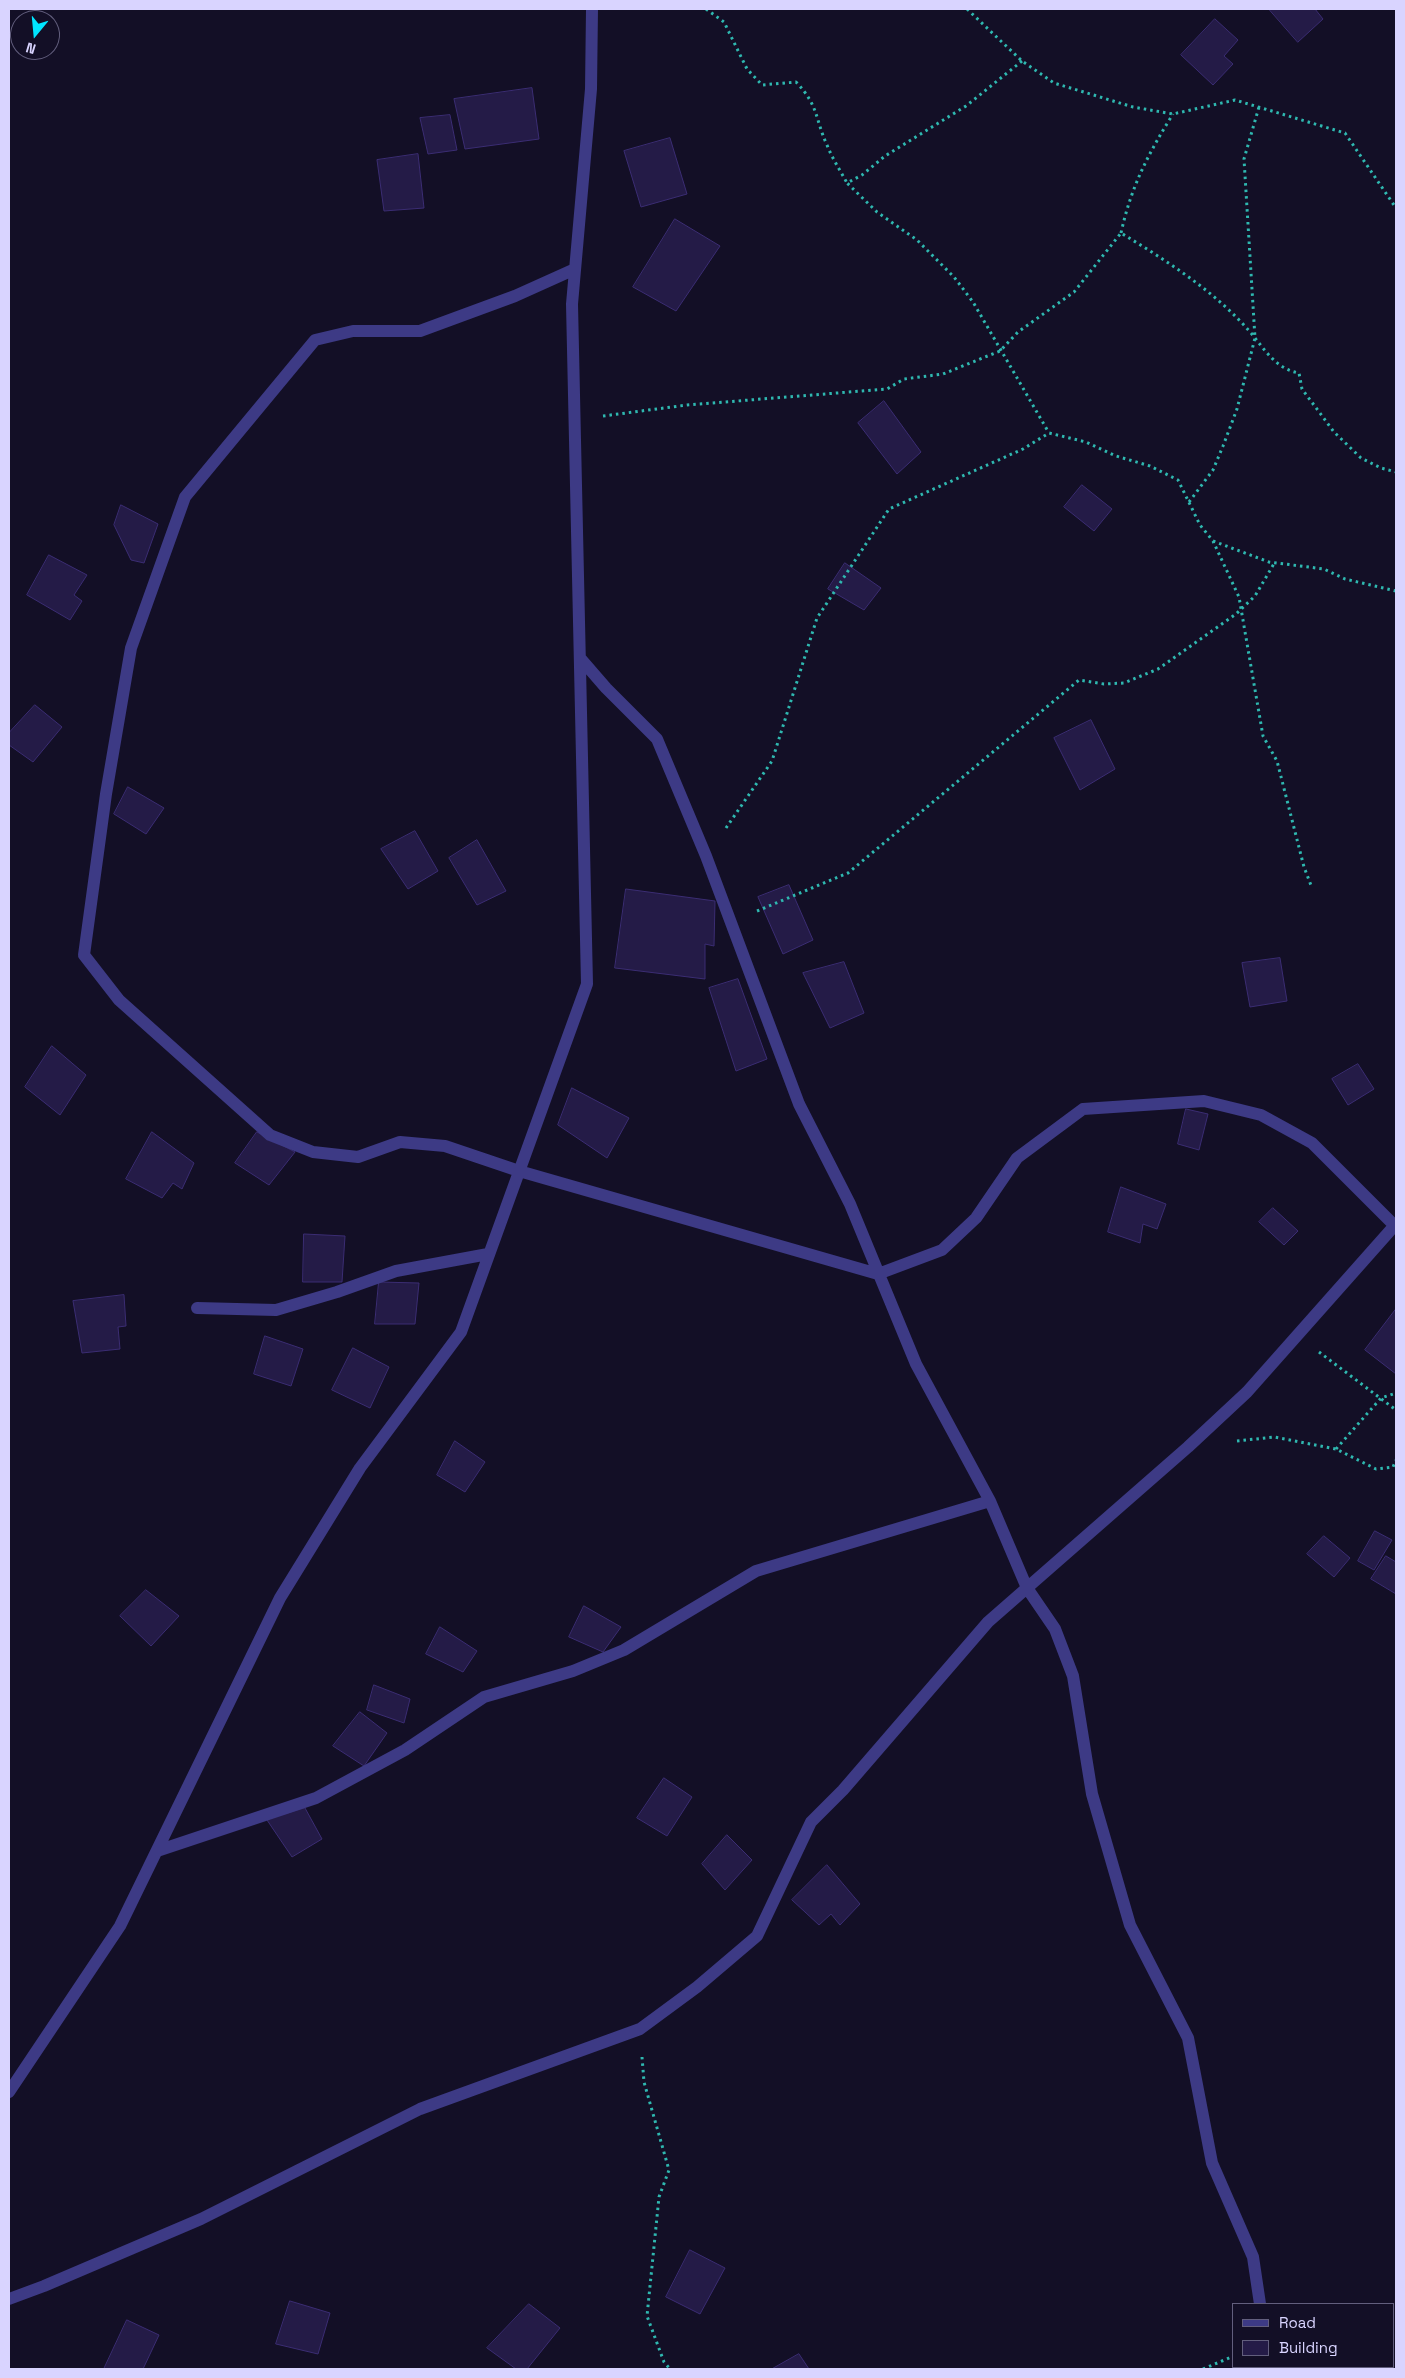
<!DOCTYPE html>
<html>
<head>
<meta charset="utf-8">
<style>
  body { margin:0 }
  #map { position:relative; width:1405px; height:2378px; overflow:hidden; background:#130f26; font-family:"Space Grotesk",sans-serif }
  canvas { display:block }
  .frame { position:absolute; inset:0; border:10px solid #d9d4ff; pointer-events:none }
  .legend { position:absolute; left:1232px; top:2303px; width:162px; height:65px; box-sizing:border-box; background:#130f26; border:1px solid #625e7d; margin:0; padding:6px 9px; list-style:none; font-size:15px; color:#d9d4ff }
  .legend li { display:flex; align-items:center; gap:10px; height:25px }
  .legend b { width:25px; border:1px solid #625e7d }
  .north { position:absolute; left:10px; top:10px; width:50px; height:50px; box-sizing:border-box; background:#130f26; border:1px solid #625e7d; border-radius:50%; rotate:197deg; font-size:14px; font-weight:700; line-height:20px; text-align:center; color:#d9d4ff }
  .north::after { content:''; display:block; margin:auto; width:18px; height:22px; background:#00e5ff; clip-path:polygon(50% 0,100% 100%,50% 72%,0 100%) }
</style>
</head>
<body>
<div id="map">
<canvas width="1405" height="2378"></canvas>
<div class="frame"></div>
<ul class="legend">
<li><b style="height:6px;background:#3d3a85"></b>Road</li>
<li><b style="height:14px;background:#241b47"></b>Building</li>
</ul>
<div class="north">N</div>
</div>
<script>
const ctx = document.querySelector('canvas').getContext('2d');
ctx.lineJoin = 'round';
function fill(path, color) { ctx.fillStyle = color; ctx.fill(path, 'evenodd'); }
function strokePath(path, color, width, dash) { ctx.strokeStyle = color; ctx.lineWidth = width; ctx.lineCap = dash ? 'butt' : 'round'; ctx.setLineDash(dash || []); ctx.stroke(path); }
const building = new Path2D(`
  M1269,9H1315L1323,19L1298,42Z
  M1215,19L1238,40L1224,56L1233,64L1213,85L1181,55Z
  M532,88L539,139L465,149L454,99Z
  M450,115L457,150L428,154L420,118Z
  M670,138L687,194L641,207L624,151Z
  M418,154L424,208L384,211L377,160Z
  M675,219L720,246L676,311L633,287Z
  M884,401L921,452L897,474L858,423Z
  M1082,485L1112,509L1094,531L1064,507Z
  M121,505L158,524L144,563L131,560L114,525Z
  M49,555L87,575L74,595L82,601L70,620L27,595Z
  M845,563L881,588L864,610L828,589Z
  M35,705L62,727L33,762L9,745V733Z
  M1091,720L1115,769L1080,790L1054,738Z
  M128,787L164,808L146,834L114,814Z
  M415,831L438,871L408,889L381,849Z
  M477,840L506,891L477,905L449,858Z
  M789,885L813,940L783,954L758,897Z
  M626,889L715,901L714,946L705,944V979L615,968Z
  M1280,958L1287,1001L1250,1007L1242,963Z
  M844,962L864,1013L830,1028L803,973Z
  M738,979L767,1059L736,1071L709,988Z
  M52,1046L86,1075L60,1115L25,1087Z
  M1358,1064L1374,1089L1348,1105L1332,1079Z
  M572,1088L629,1118L607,1158L558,1125Z
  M1186,1109L1208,1114L1199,1150L1178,1144Z
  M152,1132L194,1163L182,1189L173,1183L162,1198L126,1179Z
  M257,1132L295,1152L269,1185L235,1163Z
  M1121,1187L1166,1204L1157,1229L1143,1224L1140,1243L1108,1232Z
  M1273,1208L1298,1231L1284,1245L1259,1222Z
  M304,1234L345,1236L342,1282H303Z
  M379,1282L419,1283L415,1324H375Z
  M124,1295L126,1326L118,1327L120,1349L82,1353L73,1301Z
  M1396,1309V1374L1365,1350Z
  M265,1336L303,1349L291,1386L254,1374Z
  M353,1348L389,1367L370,1408L332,1390Z
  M455,1441L485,1462L465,1492L437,1475Z
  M1375,1531L1392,1540L1374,1570L1358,1561Z
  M1324,1536L1350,1558L1334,1577L1307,1554Z
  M1386,1556L1396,1562V1594L1371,1579Z
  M146,1590L179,1616L151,1646L120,1616Z
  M584,1606L621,1627L603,1652L569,1637Z
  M440,1627L477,1651L463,1672L426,1654Z
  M374,1685L410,1699L404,1723L367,1710Z
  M360,1712L387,1733L364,1766L333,1746Z
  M664,1778L692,1797L667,1836L637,1818Z
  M305,1808L322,1839L292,1857L267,1820Z
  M727,1835L752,1860L725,1890L702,1864Z
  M827,1865L860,1904L840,1925L831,1914L819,1925L792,1900Z
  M690,2250L725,2268L700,2314L666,2297Z
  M290,2301L330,2313L318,2354L276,2344Z
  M529,2304L560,2328L527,2369H516L487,2348Z
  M127,2320L159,2335L143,2369H104Z
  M799,2354L809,2369H772Z`);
const path = new Path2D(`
  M706,9L724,22L747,69L762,85L796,82C819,106 815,119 827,145C832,158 840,170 847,183
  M967,9L1022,61L1054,83L1133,107L1173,114L1235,100L1345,133L1396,208
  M1022,61L966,106L885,156L862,175L847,183L877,212L917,240L954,277L973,302L1049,433
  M1121,233C1131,187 1148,154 1173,114
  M603,416L687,405L887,389L904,379L943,374L1000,351L1018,332L1074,292L1121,233C1167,261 1216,292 1251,333C1265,350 1276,369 1299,373L1302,389L1334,432L1361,458L1381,468L1396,472
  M1189,502L1213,470L1223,446L1237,409L1255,338L1244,159L1259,107
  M1213,541L1269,562L1324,569L1345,579L1396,591
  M726,828L772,761L817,618L889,509L1023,449L1049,433L1086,442L1116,456L1150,466L1178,480L1200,525L1213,541L1239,597L1263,736L1277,761L1304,867L1312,888
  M757,911L848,873L1079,680L1104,684L1124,683L1158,669L1236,614L1255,596L1275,562
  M1319,1352L1396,1410
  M1237,1441L1274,1437L1336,1449L1376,1469L1393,1467L1396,1460
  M1336,1449L1381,1398L1396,1393
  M642,2057L644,2082L669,2170L659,2197L647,2316L664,2362L670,2369
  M1203,2369L1234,2356`);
const minor = new Path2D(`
  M575,269L515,296L420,331H353L315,340L185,497L131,648L106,794L84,955L119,1000L270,1135L313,1152L358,1157L400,1142L445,1146L519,1171L878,1274L942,1250L976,1218L1017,1158L1083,1109L1204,1101L1261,1115L1312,1143L1395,1226
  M580,658L606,688L657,739L706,856L799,1104L850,1204L916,1364L990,1501L1027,1588L1055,1629L1073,1676L1092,1794L1130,1925L1188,2038L1212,2163L1253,2257L1260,2304
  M197,1308L276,1310L337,1292L396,1271L488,1254
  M157,1851L316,1798L405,1750L484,1697L573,1671L624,1650L756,1571L990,1501
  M9,2092L120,1926L280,1598L360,1468L461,1332L587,984L572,304L591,89L592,9
  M9,2299L44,2286L201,2219L420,2109L640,2029L697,1987L757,1936L811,1822L843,1790L988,1622L1188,1447L1247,1392L1396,1224
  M1270,2367L1271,2369`);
fill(building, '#241b47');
strokePath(building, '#3b2d73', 1);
strokePath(path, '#2fb8b0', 3, [2.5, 4]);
strokePath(minor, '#3d3a85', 12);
</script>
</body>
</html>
